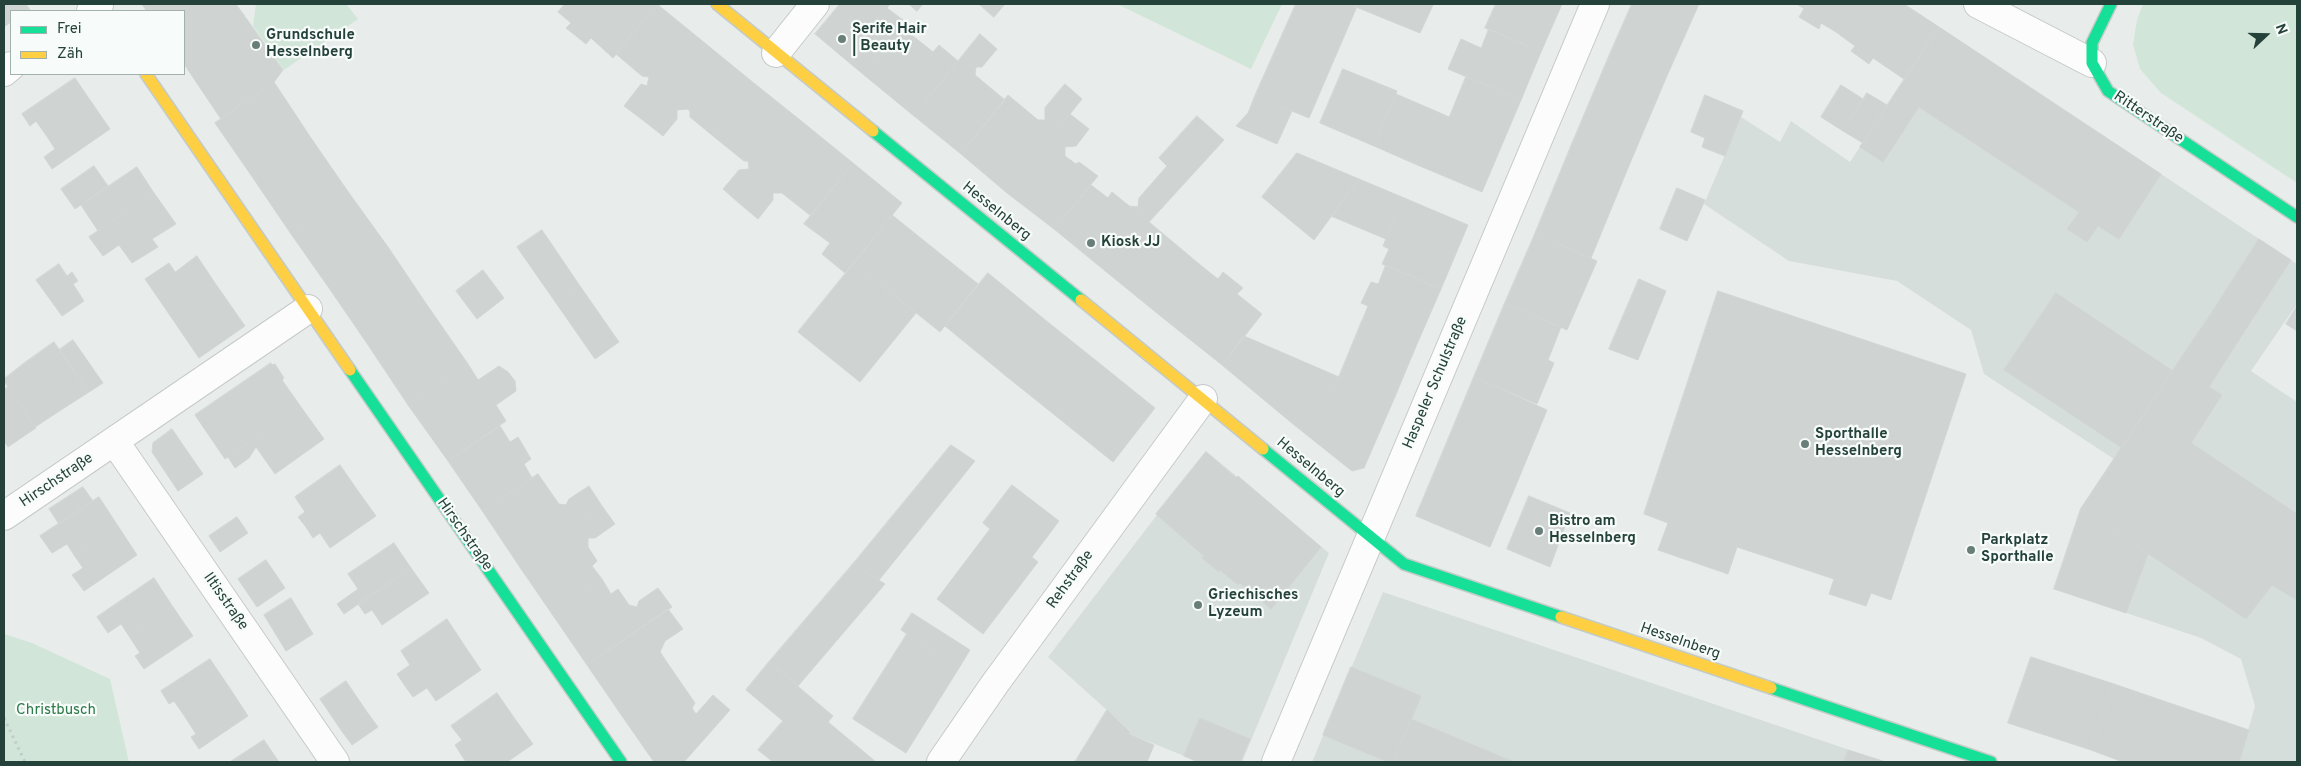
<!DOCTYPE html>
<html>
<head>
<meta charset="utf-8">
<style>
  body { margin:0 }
  #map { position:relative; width:2301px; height:766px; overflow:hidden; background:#e8edeb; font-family:Overpass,sans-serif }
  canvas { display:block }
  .frame { position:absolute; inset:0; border:5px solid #24423a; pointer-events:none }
  .legend { position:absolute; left:10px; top:10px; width:175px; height:65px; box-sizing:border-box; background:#f7fbf9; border:1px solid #a3b1ad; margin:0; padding:6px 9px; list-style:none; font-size:15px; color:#24423a }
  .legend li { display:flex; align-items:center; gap:10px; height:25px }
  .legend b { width:25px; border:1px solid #a3b1ad }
  .north { position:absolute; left:2241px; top:10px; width:50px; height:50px; -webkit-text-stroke:4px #f7fbf9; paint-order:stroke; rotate:69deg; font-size:14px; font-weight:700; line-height:20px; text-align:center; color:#24423a }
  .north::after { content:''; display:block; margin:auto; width:18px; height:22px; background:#24423a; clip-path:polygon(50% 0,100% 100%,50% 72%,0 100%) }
</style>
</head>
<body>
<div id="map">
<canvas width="2301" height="766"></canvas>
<div class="frame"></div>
<ul class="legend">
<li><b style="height:6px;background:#16e098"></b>Frei</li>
<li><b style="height:6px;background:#ffcf43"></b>Zäh</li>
</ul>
<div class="north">N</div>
</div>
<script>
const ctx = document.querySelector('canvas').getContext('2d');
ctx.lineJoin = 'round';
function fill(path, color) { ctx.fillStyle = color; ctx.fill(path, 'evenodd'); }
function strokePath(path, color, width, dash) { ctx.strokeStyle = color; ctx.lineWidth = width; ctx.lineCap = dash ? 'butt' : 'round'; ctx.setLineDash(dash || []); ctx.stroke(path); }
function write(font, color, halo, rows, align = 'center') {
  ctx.font = font + ' Overpass,sans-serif'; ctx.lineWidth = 4.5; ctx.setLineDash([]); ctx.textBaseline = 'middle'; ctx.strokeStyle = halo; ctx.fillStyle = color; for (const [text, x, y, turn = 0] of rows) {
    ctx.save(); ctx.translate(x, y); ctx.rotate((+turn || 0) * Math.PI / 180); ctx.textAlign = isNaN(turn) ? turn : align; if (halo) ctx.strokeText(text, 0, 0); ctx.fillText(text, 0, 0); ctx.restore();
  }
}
const built = new Path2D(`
  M1939,27L2297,264V304L2251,371L2297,402V762H2239L2255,706L2241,659L2201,638L2055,589L2080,509L2114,459L1984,374L1971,330L1897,281L1789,261L1704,204L1741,117L1780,142L1791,121L1850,162Z
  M1206,451L1329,553L1242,762H1199L1130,734V731L1048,657Z
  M1383,592L1885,762H1312Z`);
const green = new Path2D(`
  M256,4H346L358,19L284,70L253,26Z
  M1117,4H1282L1251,69Z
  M2143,4H2297V183L2161,93L2140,69L2133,44L2137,20Z
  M4,634L32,643L110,679L129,762H4Z`);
const building = new Path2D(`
  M4,4H26L30,10L11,11V22L4,27Z
  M142,4H236L283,70L274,82L221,119L184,64V11H147Z
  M565,4H657L613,58L591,38L586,44L566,28L571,23L558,12Z
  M657,4L706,44L644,121L624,106L641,84L647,86L649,77L642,76L616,54Z
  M840,4H890L887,8L907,23L864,75L815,34Z
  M909,4H923L917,11Z
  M979,4H1005L994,17Z
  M1296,4H1358L1309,118L1255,96Z
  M1358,4H1429L1433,5L1420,33L1356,7Z
  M1496,4H1562L1541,52L1485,28Z
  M1632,4H1699L1666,78L1610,54Z
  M1797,4H1854L1836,32L1821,23L1819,29L1799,17L1804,9Z
  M1854,4H1904L1939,27L1904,79L1873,58L1869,64L1851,51L1855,46L1836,32Z
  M1939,27L2161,174L2119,239L2098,226L2087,242L2067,229L2079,212L1896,92Z
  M903,28L933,52L939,45L958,61L914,116L864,75Z
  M1489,29L1541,52L1521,100L1448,69L1461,39L1481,48Z
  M980,34L997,49L982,67H976L975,75L1005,100L961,154L914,116Z
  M706,44L755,84L713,136L690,117V111L687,109L677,110V119L663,136L644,121Z
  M1610,54L1666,78L1628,168L1572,144Z
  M1343,69L1397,91L1374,146L1320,123Z
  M1466,77L1521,100L1482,192L1415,164L1438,112L1449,117Z
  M75,78L92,103L46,135L36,121L30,126L22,114Z
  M274,82L311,138L253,178L215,123Z
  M755,84L805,124L740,204L723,189L739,170L749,169L748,161H744L713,136Z
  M1065,84L1082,99L1007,193L961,154L1008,95L1038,120H1045V108Z
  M1841,85L1863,99L1843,131L1821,117Z
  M1896,92L1919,107L1883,162L1860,147Z
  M1867,93L1887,105L1863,143L1843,131Z
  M1396,94L1438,112L1415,164L1374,146Z
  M1705,95L1743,111L1725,156L1702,147L1705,138L1691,132Z
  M1255,96L1292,111L1277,144L1236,126L1248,113Z
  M92,103L110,129L52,169L44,157L55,149L46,135Z
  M1070,114L1089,129L1076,146L1065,147V156L1076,164L1079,162L1098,176L1054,229L1007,193Z
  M1197,116L1224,140L1149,222L1129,206L1138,207L1139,198L1167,166L1159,158Z
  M805,124L853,163L811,216L782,193H773V200L758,219L740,204Z
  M311,138L349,193L291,234L253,178Z
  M1572,144L1628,168L1591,258L1535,234Z
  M1297,153L1359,179L1314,240L1262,197Z
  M853,163L902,203L845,273L822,254L830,243L804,224Z
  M94,166L108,186L75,209L61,189Z
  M137,167L154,193L98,231L81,205Z
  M1359,179L1409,200L1403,215L1397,212L1386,239L1331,216Z
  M1091,185L1108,198L1112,192L1149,222L1104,270L1054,229Z
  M1677,188L1705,200L1687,241L1660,229Z
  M154,193L176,224L152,239L158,247L132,263L119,245L103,256L89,237Z
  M349,193L388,247L329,288L291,234Z
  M1409,200L1468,225L1441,289L1382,264L1389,249L1383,246L1397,212L1403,215Z
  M892,215L978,284L940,332L854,263Z
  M1149,222L1204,268L1163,318L1104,270Z
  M542,230L580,286L556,303L517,247Z
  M1535,234L1597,261L1567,330L1505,303Z
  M2259,239L2291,260L2244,332L2213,311Z
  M388,247L425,302L366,342L329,288Z
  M197,256L215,283L169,314L145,279L169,263L175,272Z
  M854,263L916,313L860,382L798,332Z
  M59,264L67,276L72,272L78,281L73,284L84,301L62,316L36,280Z
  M1386,265L1441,289L1417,344L1362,321L1368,306L1361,303L1371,282L1378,284Z
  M1204,268L1218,279L1223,272L1243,288L1237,294L1262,314L1222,365L1163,318Z
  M483,270L504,298L477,319L456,291Z
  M988,273L1049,323L1006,376L945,326Z
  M1639,279L1666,291L1638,360L1609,349Z
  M215,283L245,326L199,358L169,314Z
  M580,286L619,342L595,359L556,303Z
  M1718,291L1966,374L1891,600L1871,593L1866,606L1829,594L1834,579L1737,547L1728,574L1658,550L1668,523L1644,514Z
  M2056,293L2173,371L2122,448L2004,370Z
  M425,302L468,364L408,405L366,342Z
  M1505,303L1561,327L1548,360L1554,363L1537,404L1474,377Z
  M2297,306V331L2286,324Z
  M2213,311L2244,332L2228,357L2196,336Z
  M1362,321L1417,344L1394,399L1339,377Z
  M1049,323L1099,363L1056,416L1006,376Z
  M1244,336L1339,377L1332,392L1321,387L1313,407L1302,403L1293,424L1222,365Z
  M2196,336L2228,357L2209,387L2222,395L2191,443L2145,412Z
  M73,340L103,383L89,392L59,350Z
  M54,342L89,392L61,410L26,362Z
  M26,362L61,410L35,427L4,381V379Z
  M271,363L272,365L275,364L284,378L282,380L301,407L225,459L195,415Z
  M1099,363L1155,408L1113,462L1056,416Z
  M468,364L478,380L499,366L508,372L515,381L516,391L496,405L506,421L448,461L408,405Z
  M1339,377L1394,399L1364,468L1352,471L1293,424L1302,403L1313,407L1321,387L1332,392Z
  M1474,377L1547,410L1519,478L1445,447Z
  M8,387L36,428L21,438L4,412V390Z
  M301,407L324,439L275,474L256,447L249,458L235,468L228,457Z
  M4,412L21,438L8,447L4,441Z
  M2145,412L2297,514V552L2246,619L2081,509Z
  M500,426L510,442L518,437L531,459L524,464L532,478L483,512L448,461Z
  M172,429L203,474L178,491L152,452L153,443Z
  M951,445L975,461L879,580L853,564Z
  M1445,447L1519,478L1490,547L1416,516Z
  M1206,452L1236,478L1238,476L1321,547L1271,609L1240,583L1238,585L1220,570L1219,572L1202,558L1204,556L1156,514Z
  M340,465L358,491L306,527L298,517L305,512L295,497Z
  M538,474L559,504L566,505L569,499L589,486L602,506L517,563L483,512Z
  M1012,485L1059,521L1032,557L1038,562L983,634L937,599L990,529L983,523Z
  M83,487L93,501L59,524L49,509Z
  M358,491L376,516L330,548L320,533L313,538L306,527Z
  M1529,496L1570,513L1550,567L1507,549Z
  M99,497L118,526L74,555L67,544L52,553L40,536Z
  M602,506L615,524L595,538H588V547L597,561L592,566L602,579L552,614L517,563Z
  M2081,509L2148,554L2126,613L2054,589Z
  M237,517L248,533L220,552L209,536Z
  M118,526L137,555L84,591L72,575L83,568L74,555Z
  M394,543L411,568L344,614L337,604L358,589L348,574Z
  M2297,552V589L2292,597L2272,585Z
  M266,560L285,588L257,607L238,579Z
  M853,564L885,584L798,686L769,662Z
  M411,568L429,593L382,625L372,610L365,614L358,604Z
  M154,578L173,607L129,636L121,624L108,633L97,617Z
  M602,579L611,594L618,589L629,605L637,607L639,601L658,588L672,607L587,665L552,614Z
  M2297,589V600L2292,597Z
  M291,598L313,634L286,651L264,615Z
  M173,607L193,636L144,669L135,656L140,653L129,636Z
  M668,609L683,629L665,641L660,652L677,677L622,716L587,665Z
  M912,613L970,650L959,668L901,630Z
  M447,619L464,645L405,686L397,674L410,665L401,651Z
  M907,634L959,668L906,753L853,719Z
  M464,645L481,670L436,701L427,688L413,697L405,686Z
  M2031,657L2114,684L2091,750L2008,723Z
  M210,659L229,687L185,717L174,701L169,704L161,691Z
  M769,662L833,716L828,722L876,762H832L746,690Z
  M1351,667L1421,696L1394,762H1388L1323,735Z
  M677,677L695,703L692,708L696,714L713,695L730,710L684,762H654L622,716Z
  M346,681L367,712L341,730L320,699Z
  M2114,684L2193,711L2177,762H2123L2091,750Z
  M229,687L248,716L199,749L191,737L196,734L185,717Z
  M497,693L515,719L462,756L455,745L462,740L451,726Z
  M1107,710L1130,732L1129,734L1111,762H1075Z
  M2193,711L2249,730L2239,762H2177Z
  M367,712L378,727L352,745L341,730Z
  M1200,718L1250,739L1240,762H1198L1184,756Z
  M515,719L533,744L507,762H466L462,756Z
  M1411,719L1514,762H1394Z
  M783,721L832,762H773L758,750Z
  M1129,734L1154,745L1147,762H1111Z
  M264,740L279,762H230Z
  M1848,750L1886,762H1844Z`);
const path = new Path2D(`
  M4,718L25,762`);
const street = new Path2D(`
  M1978,4L2092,63
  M91,11L99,5
  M776,53L815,4
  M4,72L11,66
  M115,442L335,762
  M4,516L308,309
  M941,762L994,685L1203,399
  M1276,762L1595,4`);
const fast = new Path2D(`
  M2111,4L2092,43V63L2108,91L2297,217
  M873,131L1081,300
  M350,370L621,762
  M1263,449L1404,564L1561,617
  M1771,688L1991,762`);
const slow = new Path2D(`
  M717,4L873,131
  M146,74L350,370
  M1081,300L1263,449
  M1561,617L1771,688`);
const markers = [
  [842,39,5,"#697e78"],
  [256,45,5,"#697e78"],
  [1091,243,5,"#697e78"],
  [1805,444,5,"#697e78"],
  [1539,531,5,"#697e78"],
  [1971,550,5,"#697e78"],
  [1198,605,5,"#697e78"]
];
const poiNames = [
  ["Serife Hair",852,30],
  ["| Beauty",852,47],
  ["Grundschule",266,36],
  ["Hesselnberg",266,53],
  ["Kiosk JJ",1101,243],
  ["Sporthalle",1815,435],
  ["Hesselnberg",1815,452],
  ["Bistro am",1549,522],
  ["Hesselnberg",1549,539],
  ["Parkplatz",1981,541],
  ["Sporthalle",1981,558],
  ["Griechisches",1208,596],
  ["Lyzeum",1208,613]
];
const streetNames = [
  ["Ritterstraße",2148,118,34],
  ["Hesselnberg",996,212,39],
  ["Haspeler Schulstraße",1436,383,-67],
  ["Hesselnberg",1310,468,40],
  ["Hirschstraße",57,481,-34],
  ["Hirschstraße",464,535,55],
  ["Rehstraße",1071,580,-54],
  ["Iltisstraße",225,602,55],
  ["Hesselnberg",1680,642,19]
];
const parkNames = [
  ["Christbusch",56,711]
];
fill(built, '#d6dedb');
fill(green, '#d1e6d8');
fill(building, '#cfd4d2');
strokePath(building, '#d1d6d4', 1);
strokePath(street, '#c5cac8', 30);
strokePath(fast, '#c3cbc8', 14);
strokePath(slow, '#c3cbc8', 14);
strokePath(path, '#c3ccca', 3, [2.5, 4]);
strokePath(street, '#fcfcfc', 28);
strokePath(fast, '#16e098', 11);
strokePath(slow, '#ffcf43', 11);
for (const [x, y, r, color] of markers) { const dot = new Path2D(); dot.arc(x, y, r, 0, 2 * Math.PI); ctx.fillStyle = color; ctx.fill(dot); strokePath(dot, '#f7fbf9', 2); }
write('bold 15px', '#24423a', '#f7fbf9', poiNames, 'left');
write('15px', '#24423a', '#f7fbf9', streetNames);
write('15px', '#2d7a4b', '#f7fbf9', parkNames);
</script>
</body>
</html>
